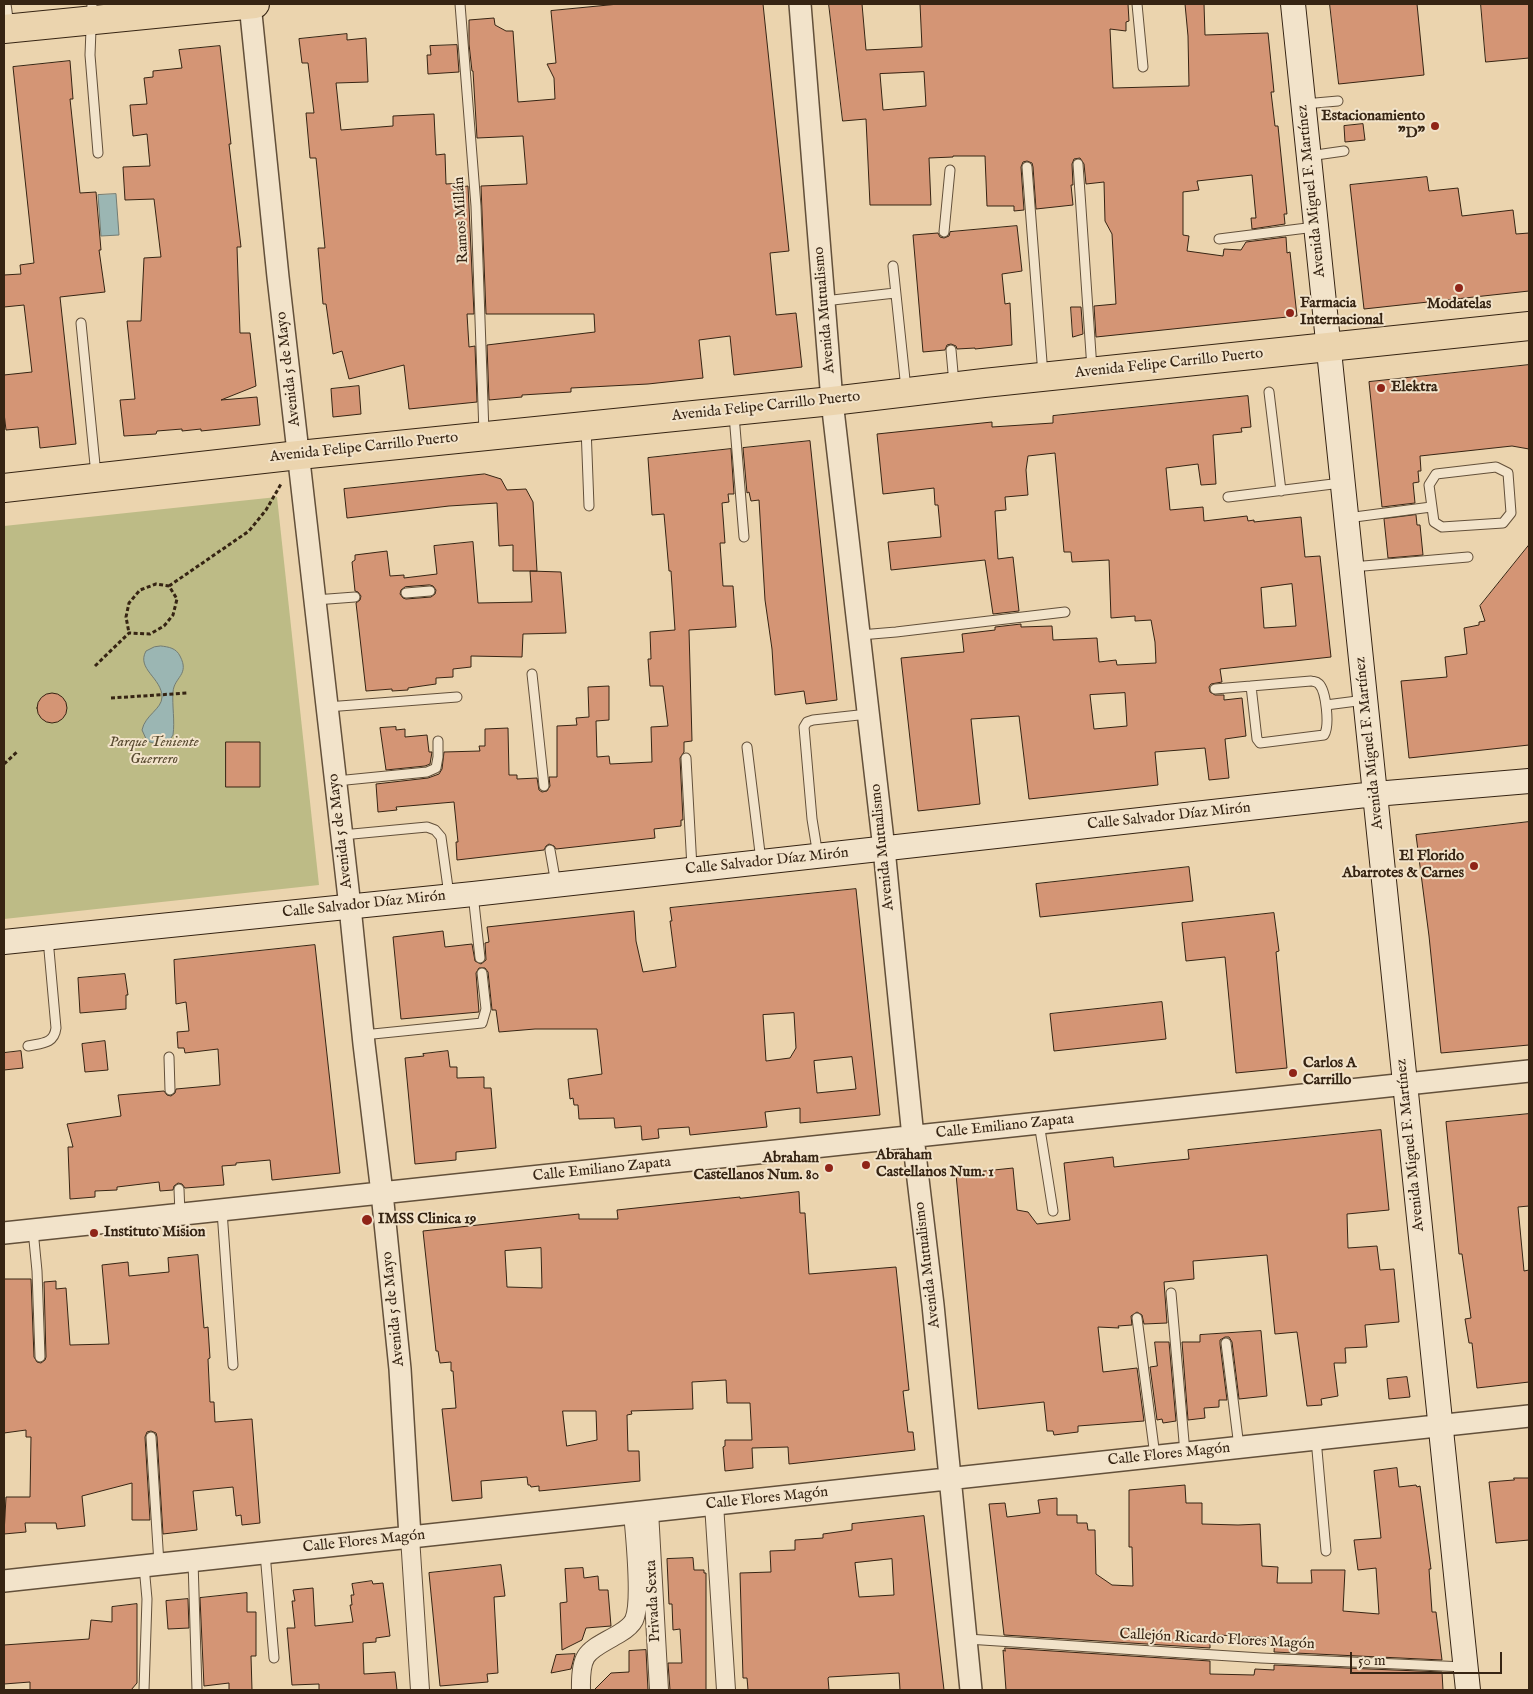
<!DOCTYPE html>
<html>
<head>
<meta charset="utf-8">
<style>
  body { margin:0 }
  #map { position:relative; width:1533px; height:1694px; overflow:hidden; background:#ebd4ae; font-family:"IM FELL English",serif }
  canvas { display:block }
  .frame { position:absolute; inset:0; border:5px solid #362413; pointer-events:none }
  .scale { position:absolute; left:1350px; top:1652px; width:152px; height:22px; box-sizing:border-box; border:2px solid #362413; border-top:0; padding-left:6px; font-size:15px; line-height:18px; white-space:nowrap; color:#362413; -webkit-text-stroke:4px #f2e3ca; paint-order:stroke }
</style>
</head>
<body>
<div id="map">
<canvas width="1533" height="1694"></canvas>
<div class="frame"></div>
<div class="scale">50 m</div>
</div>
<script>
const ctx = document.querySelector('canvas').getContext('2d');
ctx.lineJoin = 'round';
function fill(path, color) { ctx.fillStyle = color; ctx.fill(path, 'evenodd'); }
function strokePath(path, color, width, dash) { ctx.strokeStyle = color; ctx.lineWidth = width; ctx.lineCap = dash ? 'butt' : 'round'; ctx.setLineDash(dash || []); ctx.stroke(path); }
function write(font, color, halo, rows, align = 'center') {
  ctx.font = font + ' "IM FELL English",serif'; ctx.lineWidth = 4; ctx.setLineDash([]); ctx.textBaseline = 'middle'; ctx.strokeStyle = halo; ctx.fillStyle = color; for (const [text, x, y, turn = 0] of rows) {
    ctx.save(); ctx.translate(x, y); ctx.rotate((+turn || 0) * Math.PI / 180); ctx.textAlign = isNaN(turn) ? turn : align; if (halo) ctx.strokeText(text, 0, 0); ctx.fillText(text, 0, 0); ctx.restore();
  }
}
const green = new Path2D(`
  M277,497L319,885L4,919V526Z`);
const water = new Path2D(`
  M116,194L119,235L101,236L98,195Z
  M161,646C169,647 176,648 180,656C190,675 174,677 173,692C172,706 175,721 173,735C166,747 159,745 147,741L142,730C145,715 162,709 162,697C162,678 136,669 146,651L154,647Z`);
const building = new Path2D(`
  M619,4H763L789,251L770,253L776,315L796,313L802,367L734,375L730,336L699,340L703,378L648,384L571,388V392L522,395V397L489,400L487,345L595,332L594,314H486L481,186L527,184L523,136L477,138L473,71H472L469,44V20L494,18L495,25L506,31H513L518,102L555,99L554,78L547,64L556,63L551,11Z
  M829,4H862L866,50L922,47L920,4H1128L1129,21L1126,22V31L1110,29L1113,88L1189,86L1188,36L1185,4H1204L1205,35L1268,33L1274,92H1271L1275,126H1278L1287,214H1284L1285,224L1252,229L1251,218H1256L1252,175L1197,181L1199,190L1183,192V235L1189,236L1187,251L1223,256L1224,249L1241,250L1246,242L1286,237L1287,253L1290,252L1297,316L1096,337L1094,306L1116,304L1112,234L1105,221L1104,182L1086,184L1084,164L1080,158L1074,159L1072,164L1073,185H1071L1073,205L1036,209L1033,167L1032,163L1027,161L1023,162L1021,167L1024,210L1014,211V206H987L985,156H953V157L929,158L931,205H870L866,119L843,121ZM924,72L926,106L883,110L880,74Z
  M1330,4H1417L1424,75L1339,84Z
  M1481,4H1529V58L1486,62Z
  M347,34V40L366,38L368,82L336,83L341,130L393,126V116L434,114L436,155L445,154L446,184L461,183V187L468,186L474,314H467L469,347L475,346L477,402L409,409L404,365L349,379L342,351L333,354L326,304H323L318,248H325L316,158H310L306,113H314L308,63H302L299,39Z
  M457,45L459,72L428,74L427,55H431L430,46Z
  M220,46L231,144H229L241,247H237L240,333H250L256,386L221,400L257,397L260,425L201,431V429L182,431V429L157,431L156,434L124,436L120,400L135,399L127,321H141L144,258L161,257L154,199L125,200L123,167L150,166L147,134L133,136L130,105L147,104L144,78L153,77V71L182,68L179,50Z
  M70,61L73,99H70L80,193L96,192L101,250H99L105,292L60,297L76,444L40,448L38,427L6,430L4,413V375L32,372L24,305L4,307V275L21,274L20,265L34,263L13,67Z
  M1363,124L1365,140L1345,142L1344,126Z
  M1427,177L1429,191L1458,188L1462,216L1513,210L1516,234L1529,233V291L1364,309L1350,185Z
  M1017,226L1022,271L1002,274L1005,304L1010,303L1012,345L975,349V348L957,349L956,346L951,344L947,345L945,350L923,352L913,235L938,233L940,237L944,238L949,236L950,232Z
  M1071,307H1081L1083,334L1073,337Z
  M1529,365V449L1512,446L1420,456L1421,471H1418L1419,482L1413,483L1415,503L1382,507L1369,382Z
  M359,386L361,414L333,417L331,389Z
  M1248,396L1251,427L1241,428L1242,432L1213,435L1216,484L1201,485L1198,464L1166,468L1170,510L1203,507L1204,521L1247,516L1248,521L1254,520V522L1301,517L1305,557L1320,556L1331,657L1220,669L1222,682L1211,684L1209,687L1210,692L1215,695H1224V700L1242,698L1246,736L1225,739L1229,778L1209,780L1205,748L1155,752L1158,785L1029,799L1019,716L971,719L980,804L918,811L901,658L964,652L962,634L995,630V627L1021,624V627L1052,626L1053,640L1097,638L1099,662L1116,660L1117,665L1156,663L1155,642L1151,620L1135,621V616L1111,618L1109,560L1072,562L1071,552H1064L1055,453L1028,456L1026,470L1028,495L1005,497L1006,510L995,511L998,559L1013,557L1019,611L993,614L985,560L891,570L888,542L941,537L938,505H935L934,488L883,494L877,434L992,422V427L1053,423V416ZM1292,584L1296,626L1264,628L1261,588ZM1125,693L1127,726L1094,729L1090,695Z
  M810,441L837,700L806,704L804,691L775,695L772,649L765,600L759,500L751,501L749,492L747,493L743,448Z
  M731,449L734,494H728L729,502L722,503L725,543H720L723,586H733L736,627L689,630L692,741L684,742V752L680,758L683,820H681V826L654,829L655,838L556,849L554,846L549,844L546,846L544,850L457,860L456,842H458L454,802L396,807L397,810L378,812L376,784L428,778L439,774L442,769L444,752L480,751L479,746H485V729L508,728L509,775H517V779L537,778L539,790L542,792L547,791L550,786L549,777H557V726L577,725L576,718L589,717L588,687L609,686V720L596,721L597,757L609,756L610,764L652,762L651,727L668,726L663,686H650L648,659H651L650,632L675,630L671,571H669L664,514L652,515L648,458Z
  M485,474L501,479L507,490L526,489L533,502L537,571H513V545L499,546L497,503L449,506L347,518L344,489Z
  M1416,515L1417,525H1420L1423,555L1388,558L1384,519Z
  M473,542L478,603L532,602L530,571L561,572L566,633L523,634L522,657L471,656V667L453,669V677L436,678V684L408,688V690L392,691V689L366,691L356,603L360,600L361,596L358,592L355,591L352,562L355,560V555L387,551L390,576L404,575V578L437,574L434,546ZM430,585L433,586L436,590L435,594L431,597L406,599L403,598L400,594L401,590L405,587Z
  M1529,545V745L1409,758L1401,681L1447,677L1445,657L1467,654L1464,628L1479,625V622L1485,621L1480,606Z
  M37 708a15 15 0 1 1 30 0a15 15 0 1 1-30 0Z
  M396,727V730L405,729V737L427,735L429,752H432L430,764L425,766L386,770L380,728Z
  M226,742H260V787H226Z
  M1529,822V1045L1441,1053L1429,936L1416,835Z
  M1189,867L1193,901L1040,917L1036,884Z
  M856,889L880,1115L800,1123V1108L765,1112L767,1127L690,1135L689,1127L658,1129L659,1138L642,1140L641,1126L615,1128L614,1118L579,1119L578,1105H574L573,1098L570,1099L568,1079L602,1074L597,1029H535L499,1032L496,1010H492L488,972L485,968H479L476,973L479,1012L401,1019L393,937L443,931L445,947L472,944L475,961L481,964L486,960L485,943L489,942L487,927L634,911L636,941L643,972L676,967L670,921H672L670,908ZM794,1013L796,1048L790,1058L766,1061L763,1015ZM852,1057L856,1089L817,1093L814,1061Z
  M1274,913L1279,951L1276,952L1287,1068L1236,1073L1225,957L1186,961L1182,923Z
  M315,945L340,1173L272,1180L270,1160L236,1163V1165L222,1166L224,1185L185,1188L182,1184L178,1183L174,1186L173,1190L160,1191L159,1182L117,1187V1190L95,1191V1197L70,1199L68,1147H73L67,1124L121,1116L118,1095L164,1091L167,1095L171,1096L175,1093L176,1089L220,1085L218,1049L185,1053L184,1048H178L177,1032L189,1031L186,1002L176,1004L174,960Z
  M125,974L128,995H126V1009L80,1013L78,978Z
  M1162,1002L1166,1039L1054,1051L1050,1014Z
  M105,1041L108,1070L85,1072L82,1044Z
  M21,1051L23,1068L4,1070V1053Z
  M448,1051L450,1067H457V1078L484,1077V1088H491L496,1148L456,1152V1160L415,1164L405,1058L424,1056L423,1054Z
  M1529,1114V1206L1518,1207L1524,1271L1529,1270V1382L1477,1388L1472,1343H1469L1465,1319L1471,1318L1462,1254H1459L1446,1122Z
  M1381,1130L1389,1210L1347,1214L1348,1248L1377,1246L1380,1270L1394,1269L1399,1322L1365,1325L1367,1347L1345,1348L1346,1363H1334L1338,1396L1321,1399L1322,1405L1307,1406L1297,1332L1275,1334L1267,1255L1193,1261L1194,1279L1164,1282L1167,1323L1144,1324L1142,1315L1137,1312L1131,1316L1132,1325L1118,1326L1119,1328L1098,1327L1103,1372L1137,1368L1144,1421L1078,1426V1432L1054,1435L1053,1431H1047L1044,1402L978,1409L956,1174L1013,1168L1017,1210L1028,1212L1037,1224L1070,1220L1064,1163L1113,1157L1114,1167L1149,1163L1189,1159L1188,1150Z
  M799,1192L800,1213H805L809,1274L896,1267L909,1390L903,1391L908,1432H913L915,1450L789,1464L788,1447L752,1448L753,1468L725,1471L723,1447L725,1446V1440H752L750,1403H727L726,1380L692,1382L693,1409L631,1411L632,1414L627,1415L628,1451H639L640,1481L539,1491V1486L531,1487L530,1485H528L527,1477L481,1481L482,1498L452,1501L442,1409L456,1408L453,1371H451V1362L440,1363L438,1351H436L423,1231L579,1214V1219H618L617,1210L740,1197V1198ZM541,1248L542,1288L507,1287L505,1251ZM563,1411H596L597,1440L567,1446Z
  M198,1255L204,1328L208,1327L210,1358L208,1359L210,1402H214L215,1422L252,1419L260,1523L242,1525L241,1515L236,1516L233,1487L193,1491L197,1530L163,1534L157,1437L156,1433L151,1431L147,1432L145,1437L150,1520H132V1483L82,1496L85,1526L57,1529L56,1523H25L26,1532L4,1534L6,1497H30L31,1437H26V1430L4,1433V1279H31L34,1357L37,1362L41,1363L45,1360L46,1357L44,1282L56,1281V1289L66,1288L70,1345L109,1344L102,1265L128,1262L129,1276L169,1272L168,1258Z
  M1261,1331L1267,1396L1239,1399L1232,1342L1229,1337H1225L1220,1340V1344L1227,1400H1219V1407L1204,1408L1205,1418L1188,1420L1182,1342H1200V1335Z
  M1155,1342H1169L1176,1421L1163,1423L1162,1419L1157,1420L1150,1367L1157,1366Z
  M1407,1377L1410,1397L1389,1399L1387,1379Z
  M1397,1468L1399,1487L1416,1485L1417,1487L1420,1486L1431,1569H1429L1432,1612H1436L1442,1660L1274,1652L1275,1638L1218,1635V1643H1210V1648L1004,1635L989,1504L1005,1503L1007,1517L1040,1513L1038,1500L1057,1498V1515H1077V1523H1087L1088,1530H1095L1096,1574L1112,1585L1133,1586L1132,1547H1129V1490L1185,1485L1186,1503H1202V1524L1238,1525L1260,1524L1262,1566L1278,1567L1277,1583H1312L1311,1570H1345L1343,1611L1379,1614L1376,1568L1358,1570L1354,1540L1381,1538L1374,1471Z
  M1514,1478H1529V1540L1496,1543L1489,1482L1514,1480Z
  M924,1516L944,1690H900L899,1673L829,1677L828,1678L829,1690H748L747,1678H743L740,1573L771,1572L770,1551L795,1550V1540L823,1538V1534L852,1530V1524ZM892,1559L894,1595L859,1597L855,1563Z
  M693,1558L694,1570H704V1573H706V1690H670L668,1663H682L680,1629L673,1630L672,1604H669L667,1559Z
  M501,1565L505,1596L494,1597L498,1673L487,1674L488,1682L440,1686L429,1573Z
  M583,1568L584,1578L598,1576L599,1590H608L611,1626L586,1628L582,1640L562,1650L560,1603L567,1602L565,1569Z
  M372,1581L373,1584L383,1583L390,1636L376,1638V1642L363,1643L364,1674L395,1672L397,1690H319V1684L292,1685L287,1628H295L292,1601H295L293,1590L313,1588L315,1626L353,1622L350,1605H352L351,1595H354L352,1584Z
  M247,1593V1612H256V1656H251L252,1690H229V1683L204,1686L200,1598Z
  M188,1599L189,1628L168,1629L166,1601Z
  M137,1604V1683L131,1690H30V1682L4,1684V1645L89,1639L91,1620L112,1622V1607Z
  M1005,1648L1210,1661V1674L1254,1675L1255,1669L1274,1670V1665L1442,1672L1443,1690H1006L1003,1650L1005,1651Z
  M646,1650L648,1690H594L611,1673L629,1672V1651Z
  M575,1654L571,1669L551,1673L556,1655Z`);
const path = new Path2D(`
  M169,586L249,531L266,510L281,484
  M95,666L129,633L150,634L164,626L173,615L177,599L169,586L156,584L140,590L129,603L126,617L129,633
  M111,698L188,693
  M4,764L17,752`);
const service = new Path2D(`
  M6,4L9,26
  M92,4L90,55L98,153
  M460,4L476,206L484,433
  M1137,4L1143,67
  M1304,104L1338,101
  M1309,156L1344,151
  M1078,164L1092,369
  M1027,167L1043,375
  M944,232L950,170
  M1219,239L1315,227
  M893,266L906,389
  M824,301L895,293
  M81,323L96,475
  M951,350L954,384
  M1269,392L1281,491
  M734,415L744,537
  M586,427L589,506
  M1496,467L1508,473L1511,513L1503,523L1442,527L1434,522L1429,485L1436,474Z
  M1228,497L1341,483
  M1347,518L1431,507
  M1352,567L1468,557
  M406,593L430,591
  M315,600L355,597
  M860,635L896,632L1065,612
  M532,674L544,786
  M1215,689L1311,681C1315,682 1316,681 1319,684C1326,691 1330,726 1324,735L1260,743L1257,739L1251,686
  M1326,705L1365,700
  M327,707L457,697
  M747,747L761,861
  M686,758L692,868
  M336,781L427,772L436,768L438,757V741
  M342,835L427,827L435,830L441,837L449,895
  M550,850L556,884
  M818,856L812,819L804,727L807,722L813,720L868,714
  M473,894L480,958
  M363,1035L482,1023L486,1009L482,973
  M28,1046C42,1043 54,1044 56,1028L48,939
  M169,1057L170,1090
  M1039,1123L1053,1211
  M179,1189L180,1214
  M222,1211L233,1365
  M33,1230L37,1271L40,1357
  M1171,1293L1185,1453
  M1137,1318L1155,1456
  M1226,1343L1239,1447
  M151,1437L159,1564
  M1316,1439L1326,1551
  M265,1553L274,1658
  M193,1561L197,1690
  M144,1566L147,1599L144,1690
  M967,1639L1261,1658L1465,1667`);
const minor = new Path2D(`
  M714,1504L726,1690
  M649,1511L659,1690
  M410,1537L420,1690
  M581,1690C580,1650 588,1652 620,1633C625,1630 631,1626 634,1620C642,1602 635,1535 633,1513`);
const tertiary = new Path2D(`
  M250,4L278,277L350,907L364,1044L382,1193L400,1369L410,1537
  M800,4L832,401L884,849L913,1137L933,1305L971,1690
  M4,1233L1529,1071
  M4,1581L1529,1416`);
const secondary = new Path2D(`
  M1293,4L1468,1690
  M4,942L473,894L1375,794L1529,781`);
const primary = new Path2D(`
  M4,29L255,4
  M4,488L299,455L832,401L984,383L1529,326`);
const markers = [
  [1435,126,5,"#8f2418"],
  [1459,288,5,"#8f2418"],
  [1290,313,5,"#8f2418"],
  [1381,388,5,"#8f2418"],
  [1474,866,5,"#8f2418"],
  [1293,1073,5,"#8f2418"],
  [866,1165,5,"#8f2418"],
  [829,1168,5,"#8f2418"],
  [367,1220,6,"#8f2418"],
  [94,1233,5,"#8f2418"]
];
const poiNames = [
  ["Estacionamiento",1425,117,"right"],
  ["\"D\"",1425,134,"right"],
  ["Farmacia",1300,304],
  ["Internacional",1300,321],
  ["Modatelas",1459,305,"center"],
  ["Elektra",1391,388],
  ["El Florido",1464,857,"right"],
  ["Abarrotes & Carnes",1464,874,"right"],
  ["Carlos A",1303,1064],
  ["Carrillo",1303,1081],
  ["Abraham",876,1156],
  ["Castellanos Num. 1",876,1173],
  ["Abraham",819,1159,"right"],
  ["Castellanos Num. 80",819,1176,"right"],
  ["IMSS Clinica 19",378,1220],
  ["Instituto Mision",104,1233]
];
const streetNames = [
  ["Avenida Miguel F. Martínez",1312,191,-96],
  ["Ramos Millán",462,220,-93],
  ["Avenida Mutualismo",825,310,-95],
  ["Avenida Felipe Carrillo Puerto",1169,364,-6],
  ["Avenida 5 de Mayo",289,369,-97],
  ["Avenida Felipe Carrillo Puerto",766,407,-6],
  ["Avenida Felipe Carrillo Puerto",364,448,-6],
  ["Avenida Miguel F. Martínez",1370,743,-96],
  ["Calle Salvador Díaz Mirón",1169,817,-6],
  ["Avenida 5 de Mayo",341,831,-97],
  ["Avenida Mutualismo",883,847,-96],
  ["Calle Salvador Díaz Mirón",767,862,-6],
  ["Calle Salvador Díaz Mirón",364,905,-6],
  ["Calle Emiliano Zapata",1005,1127,-6],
  ["Avenida Miguel F. Martínez",1411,1145,-96],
  ["Calle Emiliano Zapata",602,1170,-6],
  ["Avenida Mutualismo",928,1265,-97],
  ["Avenida 5 de Mayo",394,1309,-96],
  ["Calle Flores Magón",1169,1455,-6],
  ["Calle Flores Magón",767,1499,-6],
  ["Calle Flores Magón",364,1542,-6],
  ["Privada Sexta",654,1601,-93],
  ["Callejón Ricardo Flores Magón",1217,1640,3]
];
const parkNames = [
  ["Parque Teniente",154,743],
  ["Guerrero",154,760]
];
fill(green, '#bdbb86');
fill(water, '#9bb6b3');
strokePath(water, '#737c73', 1);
fill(building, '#d49575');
strokePath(building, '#362413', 1);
strokePath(service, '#63503a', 11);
strokePath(minor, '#63503a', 20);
strokePath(tertiary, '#63503a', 24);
strokePath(secondary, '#362413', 26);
strokePath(primary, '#362413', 30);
strokePath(path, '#362413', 3, [4, 2.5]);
strokePath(service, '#f2e3ca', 9);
strokePath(minor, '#f2e3ca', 18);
strokePath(tertiary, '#f2e3ca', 21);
strokePath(secondary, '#f2e3ca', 24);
strokePath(primary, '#ebd4ae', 28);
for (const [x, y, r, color] of markers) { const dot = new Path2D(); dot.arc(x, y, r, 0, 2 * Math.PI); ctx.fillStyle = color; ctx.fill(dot); strokePath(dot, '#f2e3ca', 2); }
write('bold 15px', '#362413', '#f2e3ca', poiNames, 'left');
write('15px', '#362413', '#f2e3ca', streetNames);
write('italic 15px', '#584a30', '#f2e3ca', parkNames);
</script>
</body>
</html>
